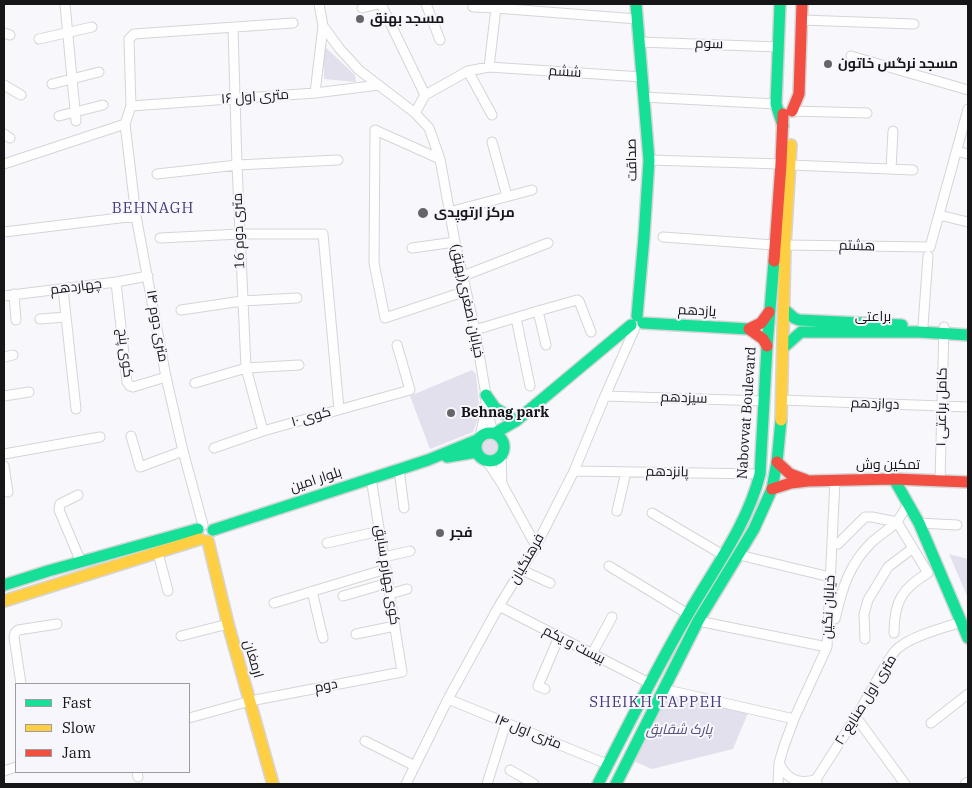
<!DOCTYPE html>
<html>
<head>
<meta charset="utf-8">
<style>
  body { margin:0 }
  #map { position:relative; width:972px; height:788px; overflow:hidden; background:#f8f7fb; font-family:"IBM Plex Serif",serif }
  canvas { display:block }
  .frame { position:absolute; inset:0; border:5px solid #161517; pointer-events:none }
  .legend { position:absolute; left:15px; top:683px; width:175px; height:90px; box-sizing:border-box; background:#f7f6fc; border:1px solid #9d9ca0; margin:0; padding:6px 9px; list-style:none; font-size:15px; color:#161517 }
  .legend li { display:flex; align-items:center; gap:10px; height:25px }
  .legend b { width:25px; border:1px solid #9d9ca0 }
</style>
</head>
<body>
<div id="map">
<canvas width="972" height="788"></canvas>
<div class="frame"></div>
<ul class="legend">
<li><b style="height:6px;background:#16e098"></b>Fast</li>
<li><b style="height:6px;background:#ffcf43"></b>Slow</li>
<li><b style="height:6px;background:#f24e42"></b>Jam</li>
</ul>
</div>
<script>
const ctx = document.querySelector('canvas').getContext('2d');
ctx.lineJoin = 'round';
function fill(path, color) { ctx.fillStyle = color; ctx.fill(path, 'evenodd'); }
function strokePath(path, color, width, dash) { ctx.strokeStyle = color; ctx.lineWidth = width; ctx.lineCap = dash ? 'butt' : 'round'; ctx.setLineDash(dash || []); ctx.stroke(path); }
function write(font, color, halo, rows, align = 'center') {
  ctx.font = font + ' "IBM Plex Serif",Cairo,serif'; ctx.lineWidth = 4; ctx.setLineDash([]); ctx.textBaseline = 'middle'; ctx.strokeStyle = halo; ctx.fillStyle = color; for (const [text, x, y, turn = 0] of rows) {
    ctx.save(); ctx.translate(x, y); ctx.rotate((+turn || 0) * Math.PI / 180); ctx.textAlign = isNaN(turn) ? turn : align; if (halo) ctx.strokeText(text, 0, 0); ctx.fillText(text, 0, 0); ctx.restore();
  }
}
const green = new Path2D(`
  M324,46L355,75L356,82L324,79Z
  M472,370L476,374L480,414L473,432L430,449L410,396Z
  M482 447a8 8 0 1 1 16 0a8 8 0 1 1-16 0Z
  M949,554L968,559V598Z
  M662,695L748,713L733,749L652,769L629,759Z`);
const street = new Path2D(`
  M65,4L76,121
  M319,4L323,26L339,48L359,70L415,113L429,128L440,159L455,242L475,330L486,395V407L493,433
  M381,4L425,95
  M426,4L440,40
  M473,7L496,8
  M362,8L378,4
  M802,20L914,24
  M233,28L237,165L246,368L263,431
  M4,33L10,35
  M39,39L92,27
  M639,42L779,47
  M851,56L968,90
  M489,67L496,8L637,19
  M468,71L492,115
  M52,84L99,72
  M4,85L21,95
  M315,93L323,26
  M643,97L776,104
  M131,106L315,93L379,85
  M792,111L867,113
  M415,113L425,95L468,71L489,67L642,77
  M59,116L103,105
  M4,134L10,138
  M492,142L507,196
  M957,151L968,154
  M440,159L375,130L374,263L385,318L466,291
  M649,160L781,164
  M4,164L125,124
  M790,165L913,170
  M891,169L893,131
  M157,174L237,165L338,160
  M449,212L532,190
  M939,215L968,222
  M4,232L136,216
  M663,237L774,245
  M160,238L240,234H323L339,409
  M785,245L930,247L968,109
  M412,248L455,242
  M463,276L548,243
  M116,282L127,382L130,386L133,387L166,377
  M63,289L76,409
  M14,294L16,320
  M4,296L116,282L148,276
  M181,310L242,301L297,298
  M538,311L546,345
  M516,318L530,386
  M40,319L66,317
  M923,326L928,256
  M475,330L538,311L577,300L579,301L591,332
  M4,357L13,355
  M195,383L246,368L299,365
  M4,396L29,392
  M605,396L764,401
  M782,400L968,407
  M131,436L140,467L183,451
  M480,436L486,410
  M214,448L263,431L410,390L397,345
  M4,454L100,437
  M501,457L502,484
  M487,461L502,484L536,546
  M4,466L8,492
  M399,469L404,508
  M574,471L760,474
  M940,481L944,327
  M78,495L60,504L59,510L81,562
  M617,511L626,472
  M652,513L723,555
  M919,523L957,525
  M203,525L183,451L166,377L136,216L125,124L131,106L129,39L134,34L293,23
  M327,543L380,531
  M838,544L865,517H872L897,522L908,504
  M158,553L168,591
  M739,555L830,577
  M384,557L410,551
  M609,566L688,614
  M522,570L550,583
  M312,591L323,638
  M390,594L407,589
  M343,596L388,583
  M274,603L386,569
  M499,606L649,683
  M835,619C842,589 849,564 872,542C880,535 889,529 897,522L928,573C902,588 894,602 894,633
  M698,621L827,647
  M356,634L395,626
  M181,636L228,624
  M865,639L864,614L868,600L888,567L913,548
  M592,654L612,617
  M21,684L14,637L15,633L18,630L57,624
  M545,689L538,686L559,637
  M663,689L794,719
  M448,699L609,765
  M856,717L905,784
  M189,718L250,701L402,672L371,478
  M931,723L968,694
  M365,741L415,766
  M779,763C788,780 797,784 815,780L817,782
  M510,770L534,784
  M4,771L16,767
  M137,772L138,777
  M406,784L448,699L499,606L536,546L574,471L605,396L635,328
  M487,784L506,723
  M778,784L779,763L784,746L794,719L827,647L835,480
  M813,784L856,717L888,661C892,655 895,649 901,646C915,635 944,628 961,622
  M965,784L968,782`);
const fast = new Path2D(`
  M636,4L649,160L644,237L637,316
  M780,4L776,104L783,126
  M784,309L794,318L799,320L902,325
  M643,323L749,329
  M783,348L801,332H919L968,335
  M486,395L495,408L516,421
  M476 447a14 14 0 1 1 28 0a14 14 0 1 1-28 0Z
  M495,433L516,421L631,325
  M447,457L477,452
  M894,479L919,523L968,638
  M213,530L428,460L477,440
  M4,585L48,571L198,529
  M598,784C627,727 655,671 687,616C713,570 747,526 760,474L767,346L774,261
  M616,784L698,621L754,529L772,489L777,462L781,420`);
const slow = new Path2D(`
  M781,420L785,245L791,145
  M208,541L228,624L273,784
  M4,601L200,539`);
const jam = new Path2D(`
  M792,111L799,94L802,4
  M774,261L781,164L783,114
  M767,346L763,339L749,329L761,323L769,312
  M777,462L790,474L806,480
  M772,489L791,483L808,481L894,479L968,482`);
const markers = [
  [360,19,5,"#656467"],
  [828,64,5,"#656467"],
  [423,213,6,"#656467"],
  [451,413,5,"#656467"],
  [440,533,5,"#656467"]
];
const poiNames = [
  ["مسجد بهنق",370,19],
  ["مسجد نرگس خاتون",838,64],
  ["مرکز ارتوپدی",434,213],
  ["Behnag park",461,413],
  ["فجر",450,533]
];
const streetNames = [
  ["سوم",709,44,2],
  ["ششم",565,72,4],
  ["۱۶ متری اول",255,97,-4],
  ["صداقت",632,160,-91],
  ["16 متری دوم",239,231,-92],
  ["هشتم",857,246,1],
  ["چهاردهم",76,287,-7],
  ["خیابان اصغری(بهنق)",467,301,78],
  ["یازدهم",697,311,3],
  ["براعتی",873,317],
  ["۱۴ متری دوم",157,326,80],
  ["کوی پنج",125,353,83],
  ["سیزدهم",684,398,2],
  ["دوازدهم",875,404,2],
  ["کامل براعتی ۱",942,407,-89],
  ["Nabovvat Boulevard",747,413,-86],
  ["کوی ۱۰",311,417,-16],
  ["تمکین وش",888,465],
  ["پانزدهم",667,472,1],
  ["بلوار امین",316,480,-18],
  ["فرهنگیان",527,559,-60],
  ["کوی چهارم سابق",387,575,81],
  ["خیابان نگین",829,607,-87],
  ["بیست و یکم",574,645,27],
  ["ارمغان",253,659,74],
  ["دوم",326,686,-11],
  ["۲۰ متری اول صنایع",866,700,-58],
  ["۱۴ متری اول",528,732,22]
];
const parkNames = [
  ["پارک شقایق",679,730]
];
const neighbourhoodNames = [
  ["BEHNAGH",153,209],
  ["SHEIKH TAPPEH",656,703]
];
fill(green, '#e1e0ec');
strokePath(street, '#d5d5d7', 11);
strokePath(fast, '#d5d5d7', 14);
strokePath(slow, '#d5d5d7', 14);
strokePath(jam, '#d5d5d7', 14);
strokePath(street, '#fefefe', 9);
strokePath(fast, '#16e098', 11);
strokePath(slow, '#ffcf43', 11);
strokePath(jam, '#f24e42', 11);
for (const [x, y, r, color] of markers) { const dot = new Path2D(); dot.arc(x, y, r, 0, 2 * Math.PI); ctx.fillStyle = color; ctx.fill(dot); strokePath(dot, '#f7f6fc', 2); }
write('bold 14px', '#161517', '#f7f6fc', poiNames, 'left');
write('14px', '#161517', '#f7f6fc', streetNames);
write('italic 14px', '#564f7c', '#f7f6fc', parkNames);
ctx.letterSpacing = '1px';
write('15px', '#473a77', '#f7f6fc', neighbourhoodNames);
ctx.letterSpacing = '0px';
</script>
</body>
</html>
